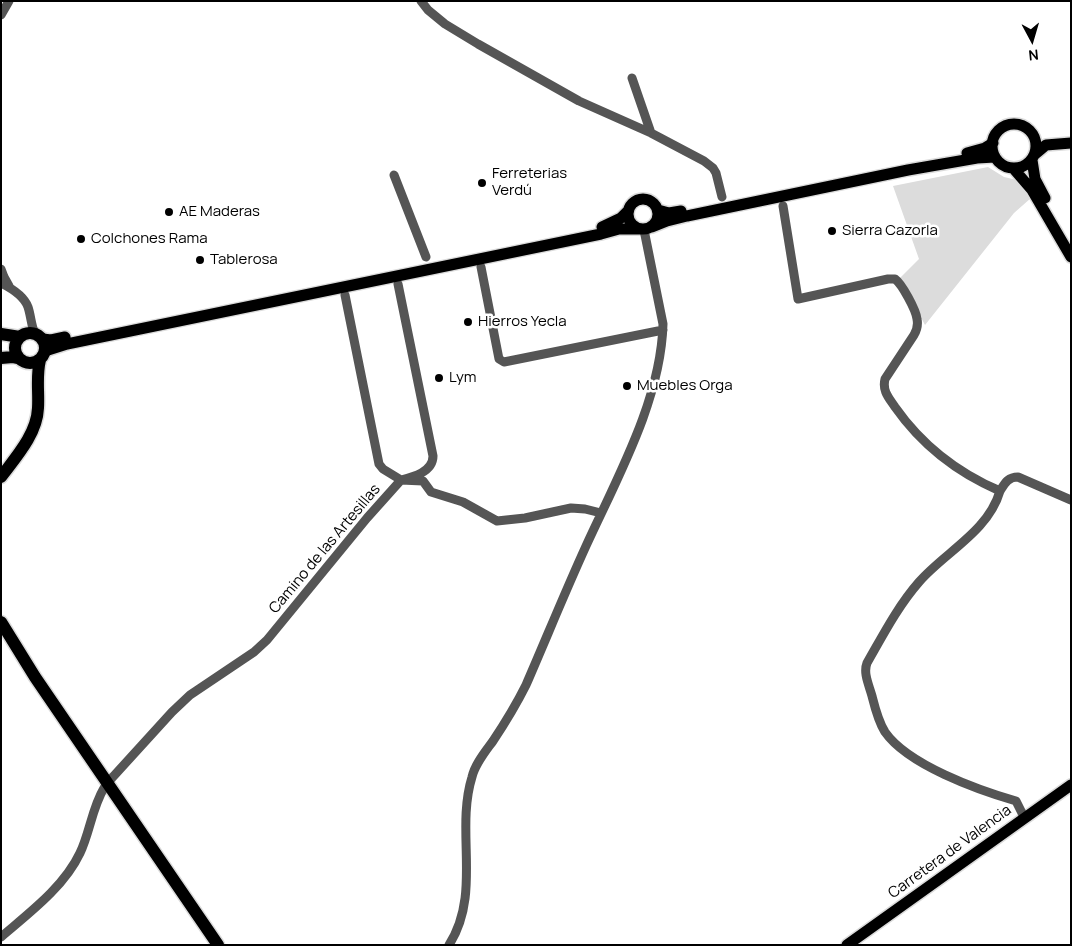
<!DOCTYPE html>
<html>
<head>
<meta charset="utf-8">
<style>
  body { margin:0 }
  #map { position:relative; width:1072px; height:946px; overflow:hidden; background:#fff; font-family:Manrope,sans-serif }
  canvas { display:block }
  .frame { position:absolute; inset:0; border:2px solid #000; pointer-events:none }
  .north { position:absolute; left:1007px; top:15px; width:50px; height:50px; -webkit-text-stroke:4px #fff; paint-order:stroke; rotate:174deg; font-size:14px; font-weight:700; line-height:20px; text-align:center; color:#000 }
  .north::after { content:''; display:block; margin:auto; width:18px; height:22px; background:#000; clip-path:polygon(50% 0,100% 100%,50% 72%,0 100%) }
</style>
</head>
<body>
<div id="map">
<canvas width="1072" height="946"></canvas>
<div class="frame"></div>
<div class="north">N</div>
</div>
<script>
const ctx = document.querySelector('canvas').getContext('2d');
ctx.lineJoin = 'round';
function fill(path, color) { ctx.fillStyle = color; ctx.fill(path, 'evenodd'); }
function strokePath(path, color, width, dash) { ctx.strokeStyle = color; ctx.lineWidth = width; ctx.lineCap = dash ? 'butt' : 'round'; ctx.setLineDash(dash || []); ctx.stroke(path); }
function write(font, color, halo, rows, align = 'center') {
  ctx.font = font + ' Manrope,sans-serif'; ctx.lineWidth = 5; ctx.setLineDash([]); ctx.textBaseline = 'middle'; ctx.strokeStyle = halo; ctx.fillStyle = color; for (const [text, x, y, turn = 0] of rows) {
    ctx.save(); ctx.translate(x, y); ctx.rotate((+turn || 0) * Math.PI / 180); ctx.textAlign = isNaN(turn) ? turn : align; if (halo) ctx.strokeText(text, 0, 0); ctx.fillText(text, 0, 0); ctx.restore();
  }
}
const green = new Path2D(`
  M988,167L1004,177L1017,180L1031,198L1014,213L925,325L900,278L919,259L893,186Z`);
const minor = new Path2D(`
  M421,1L428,10L445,24L478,44L579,101L651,133L704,161L713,168L716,173L722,197
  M1,15L9,1
  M632,78L651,133
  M394,175L426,257
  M783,206L798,299L888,279H895C902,284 916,310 917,319C918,324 917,330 914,335L885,379C882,391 889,398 895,407C921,444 958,473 1000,491C1005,483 1008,477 1018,477L1071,500
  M481,267L499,359L504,362L663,330
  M1,269L4,277L9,286
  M1,283C11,288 24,296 28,307C31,316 31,325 35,334
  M345,295L379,464L383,469L401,480C413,477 433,472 433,456L398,284
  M1000,491C988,532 945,552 919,582C898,606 883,635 867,663C863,673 869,685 872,696C875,708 878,721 885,732C908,765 978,790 1016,801L1024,817
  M111,779L172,712L190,695L254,652L267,640L367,518L401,480L423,481L431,492L463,502L497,521L525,518L571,508L585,509L601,513
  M1,937C29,913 64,887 80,853C90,832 92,808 104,788
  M449,945C482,893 455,832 472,777C475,764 485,752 493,741C505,723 516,705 526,685C546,639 565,592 586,546C617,478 661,400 663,324L644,230`);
const major = new Path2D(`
  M992 146a22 22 0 1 1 44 0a22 22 0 1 1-44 0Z
  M967,153L985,148L993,143
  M1034,155L1046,145L1071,143
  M1032,160L1035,179L1045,198
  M1013,168L1032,190L1071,257
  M628 214a15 15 0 1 1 30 0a15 15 0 1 1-30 0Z
  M658,210L669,213L681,211
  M602,227L621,218L628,211
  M652,227L667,221L687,216L908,170L977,158L995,157
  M43,339L51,340L65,337
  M45,351L67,344L601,234L619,229H639
  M847,945L1071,785`);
const highway = new Path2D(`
  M15 348a15 15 0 1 1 30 0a15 15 0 1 1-30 0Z
  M1,334L20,337
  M1,358L13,357L18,358
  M1,477C16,457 37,434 38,408C39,392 36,376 40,360
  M1,622L35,677L218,945`);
const markers = [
  [482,183,5,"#000"],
  [169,212,5,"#000"],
  [832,231,5,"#000"],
  [81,239,5,"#000"],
  [200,260,5,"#000"],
  [468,322,5,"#000"],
  [439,378,5,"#000"],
  [627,386,5,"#000"]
];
const poiNames = [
  ["Ferreterias",492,174],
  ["Verdú",492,191],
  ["AE Maderas",179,212],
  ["Sierra Cazorla",842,231],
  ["Colchones Rama",91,239],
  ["Tablerosa",210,260],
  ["Hierros Yecla",478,322],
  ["Lym",449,378],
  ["Muebles Orga",637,386]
];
const streetNames = [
  ["Camino de las Artesillas",325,549,-50],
  ["Carretera de Valencia",950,852,-36]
];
fill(green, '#dcdcdc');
strokePath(major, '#dbdbdb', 14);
strokePath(highway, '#dbdbdb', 15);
strokePath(minor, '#555', 9);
strokePath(major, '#000', 11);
strokePath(highway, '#000', 12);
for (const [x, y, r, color] of markers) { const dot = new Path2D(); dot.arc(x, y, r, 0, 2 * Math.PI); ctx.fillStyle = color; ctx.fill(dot); strokePath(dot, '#fff', 2); }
write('15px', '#000', '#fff', poiNames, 'left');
write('15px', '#000', '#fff', streetNames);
</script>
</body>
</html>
